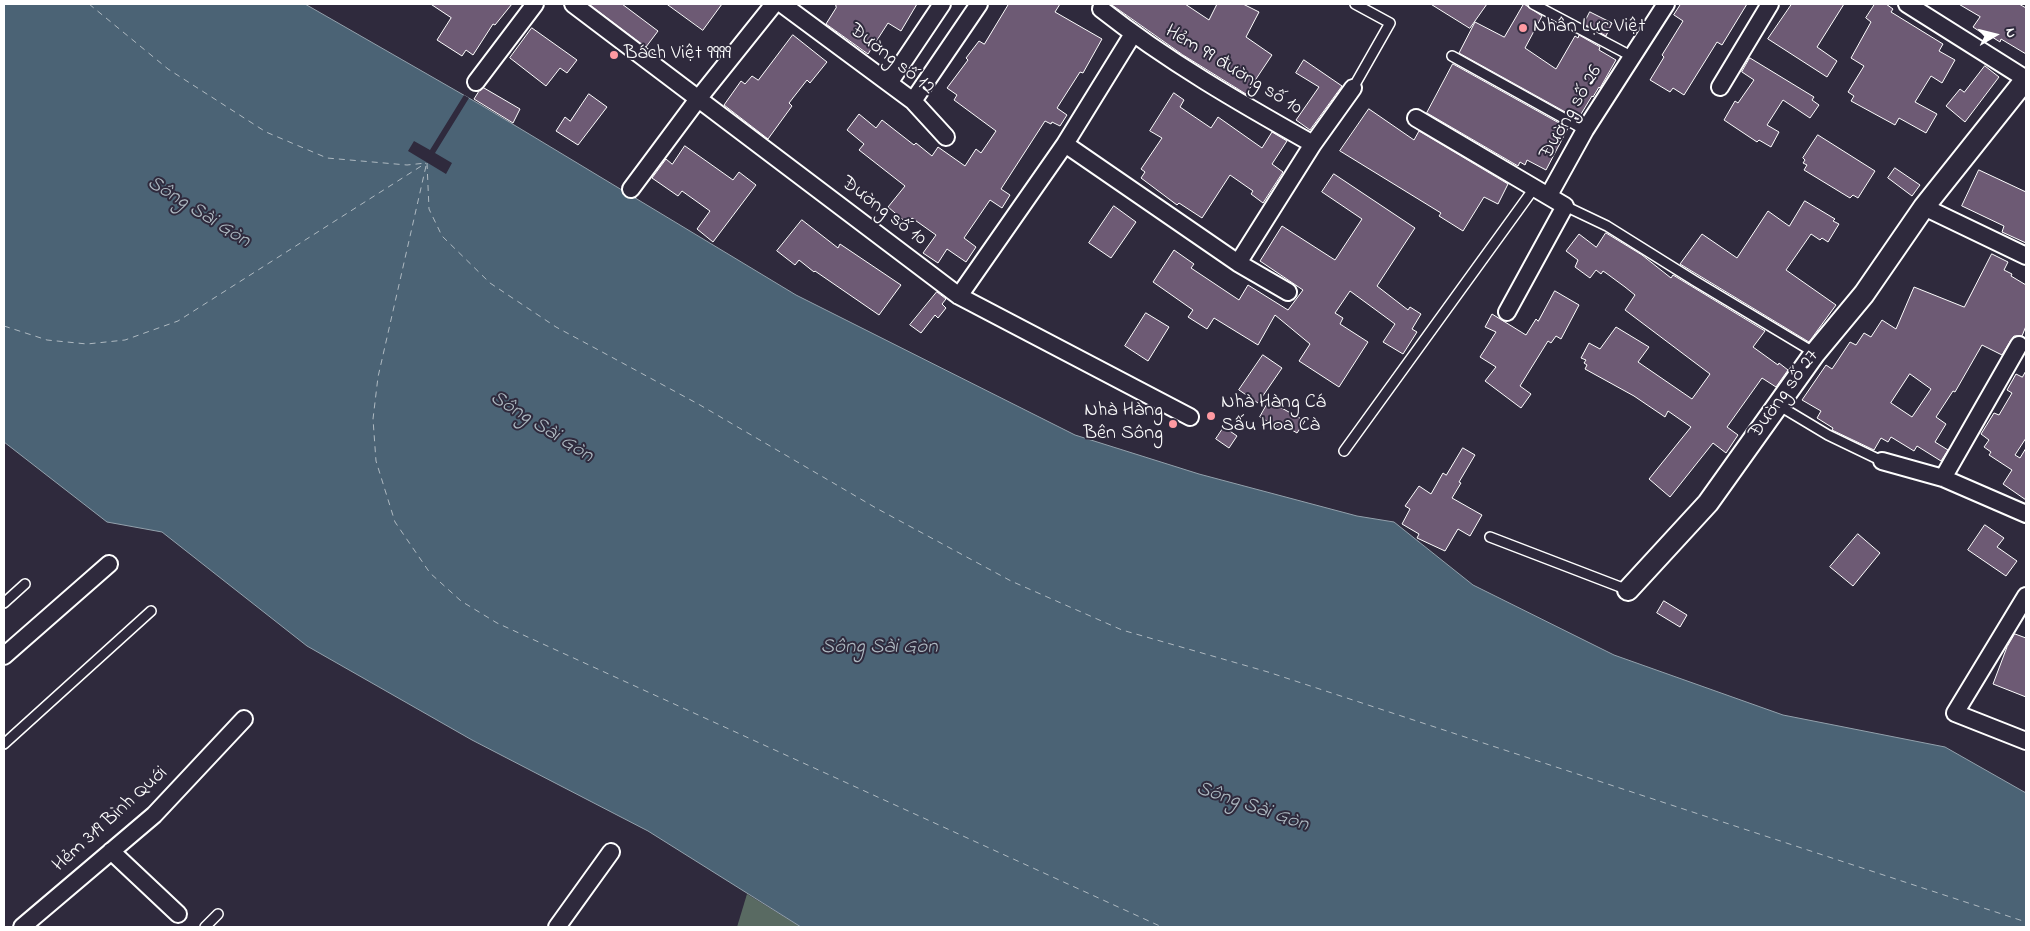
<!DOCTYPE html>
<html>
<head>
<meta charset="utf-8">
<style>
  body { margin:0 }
  #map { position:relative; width:2030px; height:931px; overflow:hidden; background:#2f2a3d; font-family:"Indie Flower",sans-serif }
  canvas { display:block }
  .frame { position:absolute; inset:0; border:5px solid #fff; pointer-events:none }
  .north { position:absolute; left:1970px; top:10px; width:50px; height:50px; -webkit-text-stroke:4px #2f2a3d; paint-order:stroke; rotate:82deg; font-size:14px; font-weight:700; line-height:20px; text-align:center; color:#fff }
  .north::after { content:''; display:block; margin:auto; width:18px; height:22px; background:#fff; clip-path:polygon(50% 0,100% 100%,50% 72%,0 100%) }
</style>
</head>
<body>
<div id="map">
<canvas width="2030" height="931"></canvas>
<div class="frame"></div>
<div class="north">N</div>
</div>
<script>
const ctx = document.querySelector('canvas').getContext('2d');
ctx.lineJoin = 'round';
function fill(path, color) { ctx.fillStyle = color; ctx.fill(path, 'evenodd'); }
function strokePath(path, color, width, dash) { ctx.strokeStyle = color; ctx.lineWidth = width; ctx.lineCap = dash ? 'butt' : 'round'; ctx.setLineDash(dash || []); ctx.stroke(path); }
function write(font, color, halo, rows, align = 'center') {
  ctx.font = font + ' "Indie Flower",sans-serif'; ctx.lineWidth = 4; ctx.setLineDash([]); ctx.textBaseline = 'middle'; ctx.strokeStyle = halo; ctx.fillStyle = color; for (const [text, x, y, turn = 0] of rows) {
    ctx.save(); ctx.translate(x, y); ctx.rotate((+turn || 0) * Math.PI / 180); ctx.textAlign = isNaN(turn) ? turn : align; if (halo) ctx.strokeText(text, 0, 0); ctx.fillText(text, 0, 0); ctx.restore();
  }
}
const green = new Path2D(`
  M747,894L801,927H737Z`);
const water = new Path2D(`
  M4,4H305L481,105L796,295L1075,435L1199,474L1357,516L1394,522L1473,585L1614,655L1783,715L1945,747L2026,793V927H801L648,831L472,740L307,646L162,532L107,522L4,442Z`);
const pier = new Path2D(`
  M464,95L469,98L435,153L452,163L446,174L408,151L414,141L430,150Z`);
const ferry = new Path2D(`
  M89,4L168,69L266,132L327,158L407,165L426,163
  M427,163L429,209L442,236L490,283L556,327L700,405L876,508L1011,581L1122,630L1268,672L2026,922
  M426,166L378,377L373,419L376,461L395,522L430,573L461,601L497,623L1162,927
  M4,326L47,340L87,344L125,340L178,321L426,163`);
const building = new Path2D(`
  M431,4H512L495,25L493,24L473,55L466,50L462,56L437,40L451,18Z
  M589,4H622L658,31L646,47Z
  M667,4H722L703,30Z
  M836,4H917L901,31L888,23L868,54L826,24L836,8Z
  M1009,4H1060L1055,12L1102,39L1083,73L1080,72L1057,108L1067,115L1060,126L1052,122L1051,124L1045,121L1001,189L1010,195L1002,208L990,200L964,238L976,247L966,262L947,249L938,263L923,253L936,235L912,218L908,224L888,207L905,186L859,150L864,144L847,130L859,114L876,128L882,120L914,145L916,143L932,156L938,147L965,166L976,149L981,153L996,131L954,100L957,95L947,88L968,60L966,58L979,41L984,44Z
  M1111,4H1185L1209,20L1217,4H1243L1259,12L1246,37L1272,55L1246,94L1183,55Z
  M1431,4H1487L1470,28Z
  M1524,4L1542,16L1525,48L1556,69L1575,36L1578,38L1579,35L1600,47L1599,50L1616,60L1600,88L1599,87L1593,97L1592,96L1578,119L1459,53L1475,22L1504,37Z
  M1681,4H1747L1722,45L1717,42L1684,95L1673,88L1670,92L1650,80L1664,57L1662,55L1683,21L1674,15Z
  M1792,4H1844L1817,47L1837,61L1827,77L1768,39Z
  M1875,4H1886L1893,9L1891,12L1943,44L1939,51L1955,60L1942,83L1931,76L1915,102L1937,114L1926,133L1899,118L1895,125L1851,101L1854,96L1848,92L1864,66L1851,58L1871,22L1866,18Z
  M1959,4H2019L2026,8V54L2001,39L2000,42L1992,37L1991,39L1973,27L1980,17Z
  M1590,12L1612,23L1606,36L1584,24Z
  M532,28L577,60L567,73L560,68L546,86L510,58Z
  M793,35L827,62L810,83L807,80L789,103L792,106L768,139L724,105L741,81L745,84L752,76L758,80Z
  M1750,58L1814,97L1812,100L1819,105L1810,118L1783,100L1767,125L1779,132L1771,147L1759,140L1757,142L1724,120L1735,101L1738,103L1754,80L1742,72Z
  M1304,60L1342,86L1310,130L1296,120L1319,87L1296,73Z
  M1453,64L1568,128L1546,170L1527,160L1525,165L1520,162L1518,166L1427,113Z
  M1985,66L1999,77L1965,122L1946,106L1960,89L1964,92Z
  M484,88L520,109L513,123L474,99L479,91Z
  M1174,93L1184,100L1180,107L1211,128L1218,117L1262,148L1272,132L1287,141L1272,164L1283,172L1263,203L1251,194L1253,191L1230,175L1202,218L1179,203L1177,205L1141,178L1145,172L1141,169L1162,138L1150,131Z
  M589,94L607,107L578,145L556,131L565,117L570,121Z
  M1369,109L1414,140L1419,131L1508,184L1498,204L1484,197L1463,231L1439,216L1441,213L1340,151Z
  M1818,135L1875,171L1858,198L1853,195L1850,198L1804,170L1807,165L1803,163L1805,160L1803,158Z
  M685,146L733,180L739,172L756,185L713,242L697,229L710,211L682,191L678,196L652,178L666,159L672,164Z
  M1895,168L1920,185L1912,196L1888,178Z
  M1979,170L2026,192V243L2002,232L2004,226L1962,206Z
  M1334,174L1415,228L1377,286L1408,310L1410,307L1421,314L1412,329L1417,332L1403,354L1383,342L1395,324L1350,291L1335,313L1343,318L1340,324L1368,342L1339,387L1299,361L1310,344L1275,315L1258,345L1214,318L1207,329L1188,317L1193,310L1153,282L1174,250L1194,264L1191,268L1239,300L1248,285L1288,310L1303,290L1260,261L1282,226L1335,260L1362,219L1322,192Z
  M1805,201L1835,219L1833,221L1839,224L1828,242L1822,238L1820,240L1811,234L1786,270L1836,305L1809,342L1680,264L1702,234L1737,258L1768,211L1789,226Z
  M1114,206L1136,222L1111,258L1089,243Z
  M802,220L838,248L840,244L901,285L879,315L815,271L814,272L799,260L795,265L777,251Z
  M1606,233L1642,255L1671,278L1673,275L1765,331L1753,347L1778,365L1779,363L1788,370L1776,387L1762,378L1727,427L1738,435L1726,453L1713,443L1670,497L1649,479L1691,427L1668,411L1665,417L1634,396L1585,369L1587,365L1584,363L1586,360L1581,358L1589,343L1600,349L1616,327L1649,347L1638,362L1692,399L1710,374L1625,310L1635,295L1625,287L1606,273L1603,271L1601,274L1596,270L1590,278L1575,267L1578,260L1566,251L1579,234L1596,247Z
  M1992,254L2008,262L2004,270L2012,274L2011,276L2026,285V326L2022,336H2014L2011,340L2002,355L1982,345L1955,392L1953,391L1936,417L1946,424L1935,442L1948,450L1941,461L1917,446L1914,451L1891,437L1888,442L1881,438L1874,450L1832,430L1833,428L1817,418L1821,411L1802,400L1826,365L1832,369L1850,342L1856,345L1864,333L1871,337L1882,320L1896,329L1914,287L1964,307ZM1910,374L1931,389L1912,417L1891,403Z
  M1555,291L1579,305L1561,339L1556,336L1551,343L1548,341L1520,386L1531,394L1521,408L1485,381L1496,367L1480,357L1496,332L1485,327L1492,314L1526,335L1536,319L1538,321Z
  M937,292L946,299L942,304L946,308L938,318L935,315L921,333L910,325Z
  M1146,313L1169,327L1148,361L1125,346Z
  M1263,355L1282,368L1258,403L1239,390Z
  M2026,371V438L2015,455L2020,458L2026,448V500L2003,484L2012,470L1989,455L1991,452L1984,447L1989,440L1981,434L1994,413L1999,415L2012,393L2007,390L2016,374L2022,377Z
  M1269,401L1305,421L1297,433L1282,424L1279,428L1260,417Z
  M1224,427L1237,436L1229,448L1216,439Z
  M1463,448L1475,455L1459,482L1461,483L1452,498L1482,515L1470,536L1458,529L1445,551L1417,538L1419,534L1402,524L1410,509L1405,506L1419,486L1431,494L1443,473L1446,475Z
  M1985,525L2004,538L1997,547L2017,561L2006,576L1968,550Z
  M1858,534L1880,553L1853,586L1830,567Z
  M1664,601L1687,615L1680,627L1657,613Z
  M2015,634L2026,638V697L1993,684L2007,647Z`);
const service = new Path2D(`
  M1533,4L1631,56
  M1452,56L1585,130
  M1353,88L1390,23L1355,4
  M1565,206L1607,226L1695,281L1815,353
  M1778,405L1828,435L1882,461
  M1344,451L1535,187
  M1490,537L1628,590
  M4,603L25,584
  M4,744L151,611
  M205,927L218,914`);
const minor = new Path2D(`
  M573,4L959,296L1190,417
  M782,4L913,101L946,137
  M1907,4L2026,79
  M1101,9C1167,61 1240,103 1313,144
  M476,82L535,4
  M889,83L942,4
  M1720,87L1770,4
  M913,101L979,4
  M1416,118L1565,206L1507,312
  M1065,144L1238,263L1288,292
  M631,189L698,99L774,4
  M1549,195L1585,130L1666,4
  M1924,207L2026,256
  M1238,263L1313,144L1353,88
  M959,296L1065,144L1133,34
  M1882,461L1943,478L2026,514
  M1943,478L2019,345
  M2026,596L1955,713L2026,741
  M4,656L109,564
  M111,851L178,914
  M22,927L154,815L244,719
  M557,927L611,852`);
const tertiary = new Path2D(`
  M1628,590L1708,503L1815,353L1864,294L1924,207L2026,79`);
const markers = [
  [1523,28,5,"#ff9aa2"],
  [614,55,5,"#ff9aa2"],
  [1211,416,5,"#ff9aa2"],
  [1173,424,5,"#ff9aa2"]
];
const poiNames = [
  ["Nhân Lực Việt",1533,28],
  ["Bách Việt 9999",624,55],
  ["Nhà Hàng Cá",1221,404],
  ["Sấu Hoa Cà",1221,427],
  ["Nhà Hàng",1163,412,"right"],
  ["Bên Sông",1163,435,"right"]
];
const streetNames = [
  ["Đường số 12",891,60,38],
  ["Hẻm 99 đường số 10",1233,71,31],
  ["Đường số 26",1572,113,-60],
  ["Đường số 10",883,212,37],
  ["Đường số 27",1785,395,-54],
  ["Hẻm 319 Bình Quới",111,820,-42]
];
const waterNames = [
  ["Sông Sài Gòn",198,213,32],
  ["Sông Sài Gòn",541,428,32],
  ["Sông Sài Gòn",879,649],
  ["Sông Sài Gòn",1252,808,19]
];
fill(green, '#596a62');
fill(water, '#4b6375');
strokePath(water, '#93a1ac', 1);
fill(pier, '#2f2a3d');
strokePath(ferry, '#aeb9c1', 1, [6, 5]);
fill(building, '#6d5a74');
strokePath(building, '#fff', 1);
strokePath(service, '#fff', 12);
strokePath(minor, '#fff', 20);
strokePath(tertiary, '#fff', 24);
strokePath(service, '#2f2a3d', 9);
strokePath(minor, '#2f2a3d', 16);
strokePath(tertiary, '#2f2a3d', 20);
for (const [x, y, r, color] of markers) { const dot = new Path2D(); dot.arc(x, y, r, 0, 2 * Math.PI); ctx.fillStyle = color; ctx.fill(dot); strokePath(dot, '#2f2a3d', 2); }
write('20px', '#fff', '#2f2a3d', poiNames, 'left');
write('20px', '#fff', '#2f2a3d', streetNames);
write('italic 21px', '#aeb9c1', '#2f2a3d', waterNames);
</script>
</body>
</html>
